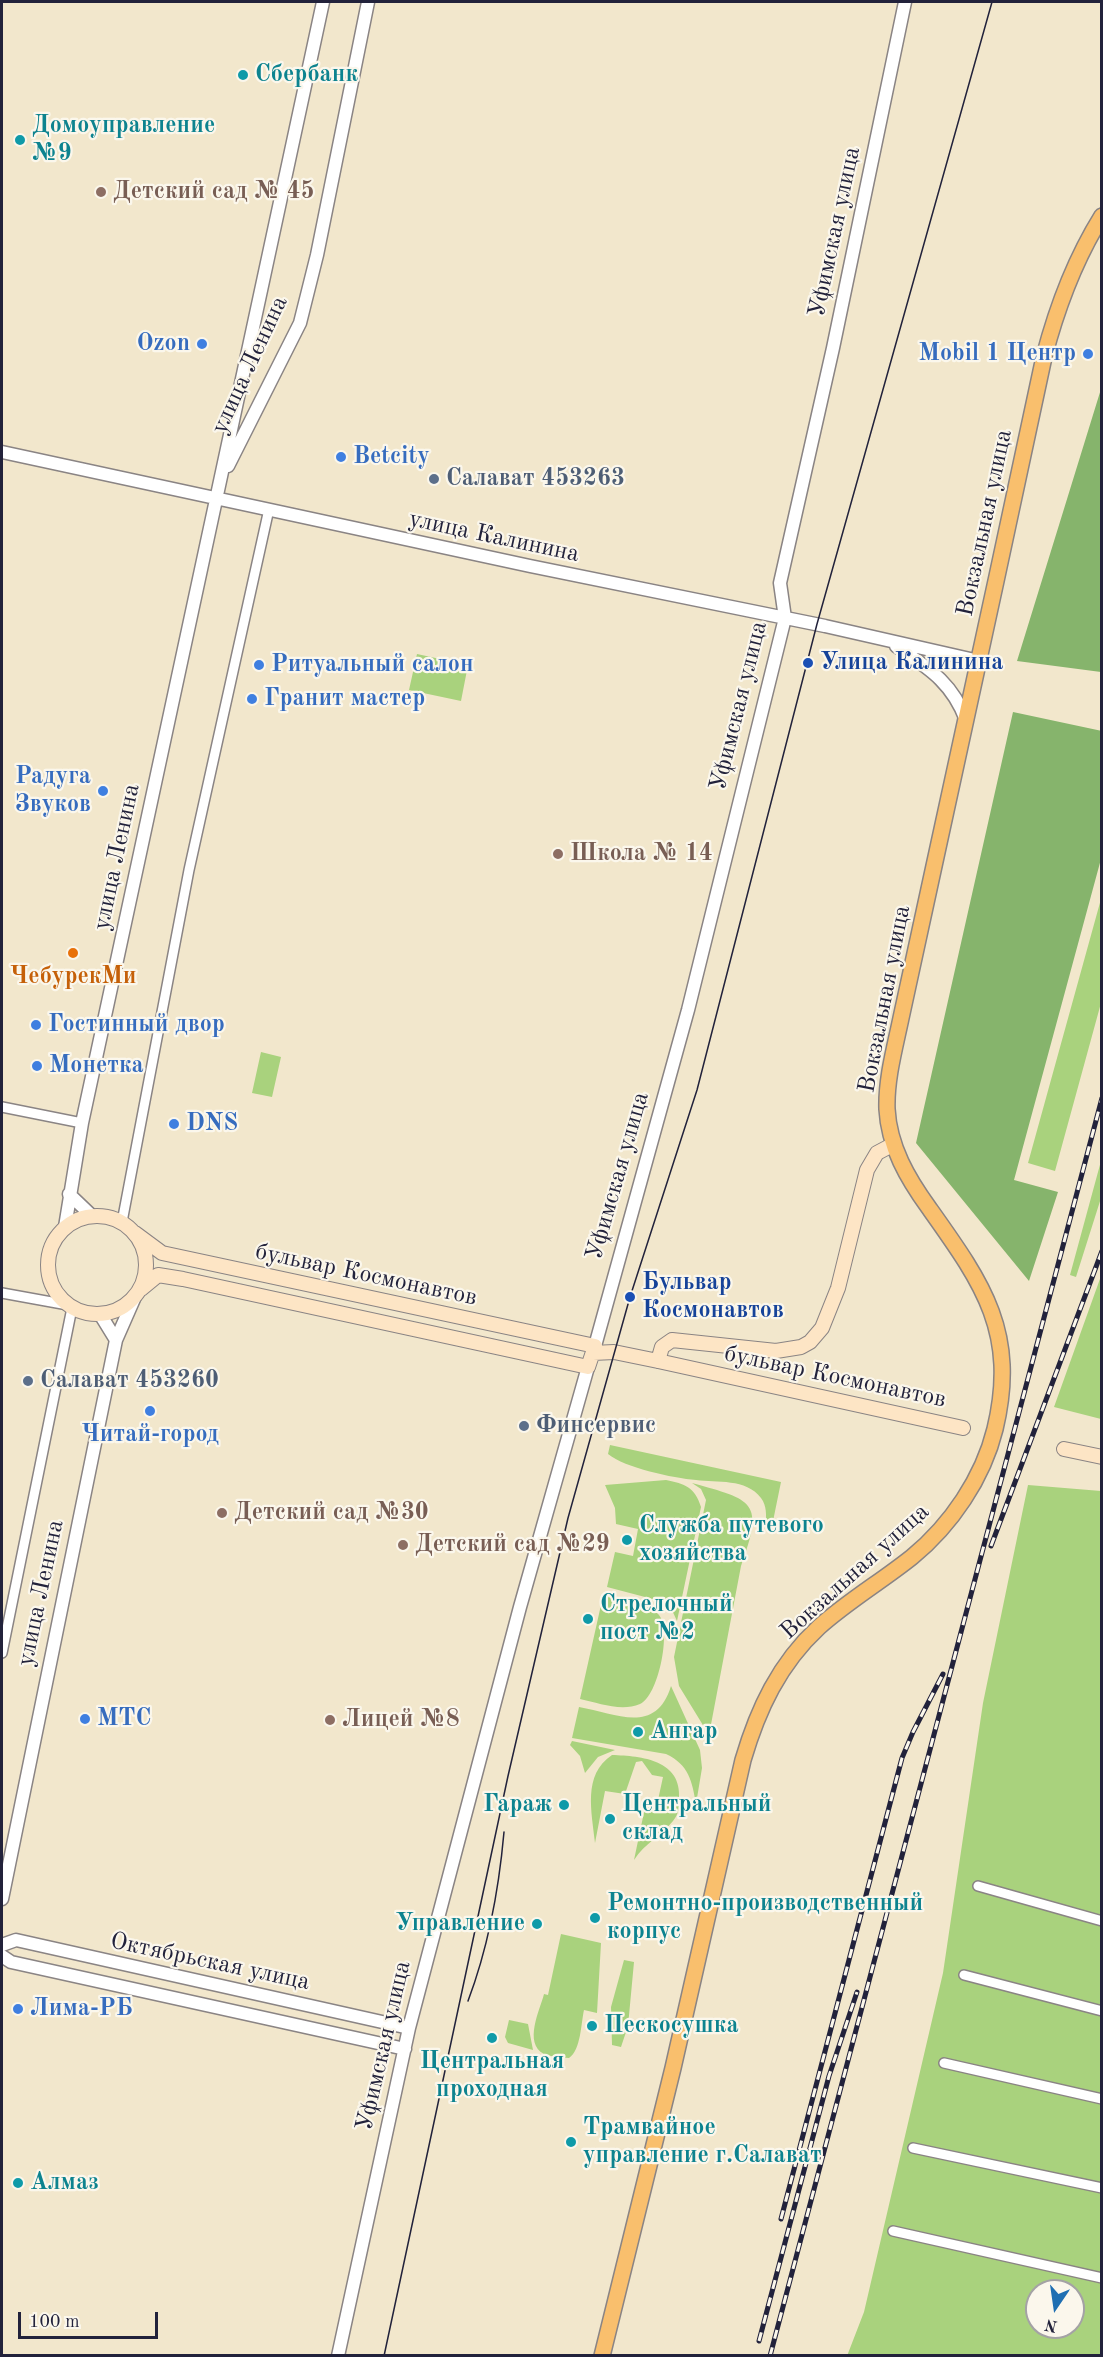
<!DOCTYPE html>
<html>
<head>
<meta charset="utf-8">
<style>
  body { margin:0 }
  #map { position:relative; width:1103px; height:2357px; overflow:hidden; background:#f2e7cc; font-family:"Old Standard TT",serif }
  canvas { display:block }
  .frame { position:absolute; inset:0; border:3px solid #22223b; pointer-events:none }
  .north { position:absolute; left:1025px; top:2279px; width:60px; height:60px; box-sizing:border-box; background:#fbf7ec; border:2px solid #a4a2a5; border-radius:50%; rotate:193deg; font-size:16px; font-weight:700; line-height:24px; text-align:center; color:#22223b }
  .north::after { content:''; display:block; margin:auto; width:21px; height:27px; background:#1f6fb2; clip-path:polygon(50% 0,100% 100%,50% 72%,0 100%) }
  .scale { position:absolute; left:18px; top:2312px; width:140px; height:27px; box-sizing:border-box; border:3px solid #22223b; border-top:0; padding-left:8px; font-size:18px; line-height:21px; white-space:nowrap; color:#22223b; -webkit-text-stroke:4px #fbf7ec; paint-order:stroke }
</style>
</head>
<body>
<div id="map">
<canvas width="1103" height="2357"></canvas>
<div class="frame"></div>
<div class="north">N</div>
<div class="scale">100 m</div>
</div>
<script>
const ctx = document.querySelector('canvas').getContext('2d');
ctx.lineJoin = 'round';
function fill(path, color) { ctx.fillStyle = color; ctx.fill(path, 'evenodd'); }
function strokePath(path, color, width, dash) { ctx.strokeStyle = color; ctx.lineWidth = width; ctx.lineCap = dash ? 'butt' : 'round'; ctx.setLineDash(dash || []); ctx.stroke(path); }
function write(font, color, halo, rows, align = 'center') {
  ctx.font = font + ' "Old Standard TT",serif'; ctx.lineWidth = 4.5; ctx.setLineDash([]); ctx.textBaseline = 'middle'; ctx.strokeStyle = halo; ctx.fillStyle = color; for (const [text, x, y, turn = 0] of rows) {
    ctx.save(); ctx.translate(x, y); ctx.rotate((+turn || 0) * Math.PI / 180); ctx.textAlign = isNaN(turn) ? turn : align; if (halo) ctx.strokeText(text, 0, 0); ctx.fillText(text, 0, 0); ctx.restore();
  }
}
const green = new Path2D(`
  M417,654L468,665L461,701L409,690Z
  M1101,899V1003L1055,1171L1028,1163Z
  M261,1052L281,1057L272,1097L252,1093Z
  M1101,1161V1198L1076,1277L1070,1275Z
  M1101,1276V1419L1054,1407Z
  M610,1445L781,1482L772,1526L766,1525C766,1515 767,1506 761,1498C746,1478 717,1483 696,1480C673,1478 625,1468 608,1454Z
  M666,1480C685,1484 695,1487 701,1507L677,1621L671,1608L664,1602L607,1587L615,1552L633,1556L638,1529L616,1524L615,1508L605,1485Z
  M692,1483C753,1500 765,1501 741,1566L709,1735L679,1686L674,1657L706,1500L701,1489Z
  M1028,1485L1101,1491V2355L847,2356L864,2312L943,1973L983,1703ZM1037,2291H1073V2327H1037Z
  M603,1596C620,1600 648,1601 659,1615C672,1631 658,1697 640,1704C621,1712 599,1703 580,1699Z
  M671,1686L700,1750L702,1768L696,1804C692,1781 689,1765 666,1754L572,1738L579,1707C617,1714 656,1735 671,1686Z
  M572,1741L615,1750L598,1757L585,1773L580,1756L570,1745Z
  M612,1755C642,1756 682,1760 679,1799C679,1807 679,1814 673,1821C661,1836 645,1843 634,1860L647,1798L658,1800L663,1777L652,1775L642,1761L636,1762L625,1794L605,1791L595,1843C592,1812 582,1775 612,1755Z
  M561,1934L601,1943L597,2013L584,2010C581,2023 581,2050 569,2058C561,2057 551,2057 544,2054C523,2043 540,2010 544,1994L548,1995Z
  M624,1960L634,1962L628,2026L621,2047L612,2045L611,2007Z
  M509,2020L528,2024L533,2050L508,2043L505,2037Z`);
const forest = new Path2D(`
  M1101,389V672L1017,661Z
  M1013,712L1102,731L1101,859L1014,1180L1058,1192L1029,1281L916,1143Z`);
const minor = new Path2D(`
  M2,1107L82,1123
  M122,1222L189,870L269,509
  M2,1293L68,1305
  M2,1653L72,1308
  M978,1886L1102,1921
  M964,1975L1102,2011
  M944,2063L1102,2099
  M913,2148L1102,2188
  M893,2231L1102,2278`);
const tertiary = new Path2D(`
  M2,452L530,566L825,626L979,661
  M228,466L300,323L317,255L368,2
  M896,646C928,668 952,682 966,720
  M69,1194L92,1216
  M65,1227L82,1123L323,2
  M100,1314L116,1340
  M595,1346L688,1010L785,618L780,583L833,348L905,2
  M2,1899L116,1340L134,1299
  M2,1945L16,1940L409,2028
  M2,1956L11,1962L405,2049
  M338,2356L409,2028L520,1607L588,1367`);
const secondary = new Path2D(`
  M48 1265a49 49 0 1 1 98 0a49 49 0 1 1-98 0Z
  M135,1233L162,1253L595,1346L588,1367L183,1279L158,1275L141,1289
  M593,1353L614,1352L658,1361L963,1428
  M658,1361L662,1347L672,1340L776,1351L801,1347L810,1342L822,1328L838,1288L867,1170L877,1153L894,1144
  M1064,1449L1102,1457`);
const primary = new Path2D(`
  M602,2356L673,2068L743,1760C758,1709 779,1664 819,1627C848,1601 882,1581 912,1557C951,1525 983,1478 995,1429C1018,1332 983,1284 929,1208C908,1179 889,1147 887,1109C886,1079 895,1047 901,1018C912,967 923,916 934,866C971,696 1008,527 1044,357C1057,307 1074,261 1102,216`);
const tram = new Path2D(`
  M468,2001C488,1948 499,1888 504,1832
  M384,2356L508,1776L568,1518L630,1297L697,1090L817,624L992,2`);
const rail = new Path2D(`
  M991,1546L1102,1251
  M781,2219L902,1758L913,1732L943,1674
  M759,2341L829,2076L857,1992
  M770,2356L1102,1098`);
const markers = [
  [243,75,6,"#0f9aa8"],
  [20,140,6,"#0f9aa8"],
  [101,192,6,"#8d6e63"],
  [202,344,6,"#3f7fe0"],
  [1088,354,6,"#3f7fe0"],
  [341,457,6,"#3f7fe0"],
  [434,479,6,"#5c6f8a"],
  [808,663,6,"#1a4fb4"],
  [259,665,6,"#3f7fe0"],
  [252,699,6,"#3f7fe0"],
  [103,791,6,"#3f7fe0"],
  [558,854,6,"#8d6e63"],
  [73,953,6,"#e8710a"],
  [36,1025,6,"#3f7fe0"],
  [37,1066,6,"#3f7fe0"],
  [174,1124,6,"#3f7fe0"],
  [630,1297,6,"#1a4fb4"],
  [28,1381,6,"#5c6f8a"],
  [150,1411,6,"#3f7fe0"],
  [524,1426,6,"#5c6f8a"],
  [222,1513,6,"#8d6e63"],
  [627,1540,6,"#0f9aa8"],
  [403,1545,6,"#8d6e63"],
  [588,1619,6,"#0f9aa8"],
  [85,1719,6,"#3f7fe0"],
  [330,1720,6,"#8d6e63"],
  [638,1732,6,"#0f9aa8"],
  [564,1805,6,"#0f9aa8"],
  [610,1819,6,"#0f9aa8"],
  [595,1918,6,"#0f9aa8"],
  [537,1924,6,"#0f9aa8"],
  [18,2009,6,"#3f7fe0"],
  [592,2026,6,"#0f9aa8"],
  [492,2038,6,"#0f9aa8"],
  [571,2142,6,"#0f9aa8"],
  [18,2183,6,"#0f9aa8"]
];
const cultureNames = [
  ["Сбербанк",255,75],
  ["Домоуправление",32,126],
  ["№9",32,154],
  ["Служба путевого",639,1526],
  ["хозяйства",639,1554],
  ["Стрелочный",600,1605],
  ["пост №2",600,1633],
  ["Ангар",650,1732],
  ["Гараж",552,1805,"right"],
  ["Центральный",622,1805],
  ["склад",622,1833],
  ["Ремонтно-производственный",607,1904],
  ["корпус",607,1932],
  ["Управление",525,1924,"right"],
  ["Пескосушка",604,2026],
  ["Центральная",492,2062,"center"],
  ["проходная",492,2090,"center"],
  ["Трамвайное",583,2128],
  ["управление г.Салават",583,2156],
  ["Алмаз",30,2183]
];
const educationNames = [
  ["Детский сад № 45",113,192],
  ["Школа № 14",570,854],
  ["Детский сад №30",234,1513],
  ["Детский сад №29",415,1545],
  ["Лицей №8",342,1720]
];
const streetNames = [
  ["Уфимская улица",835,232,-78],
  ["улица Ленина",250,365,-65],
  ["Вокзальная улица",985,523,-78],
  ["улица Калинина",494,537,12],
  ["Уфимская улица",739,706,-76],
  ["улица Ленина",117,857,-78],
  ["Вокзальная улица",885,999,-79],
  ["Уфимская улица",618,1176,-74],
  ["бульвар Космонавтов",366,1275,12],
  ["бульвар Космонавтов",835,1377,12],
  ["Вокзальная улица",855,1572,-42],
  ["улица Ленина",41,1593,-78],
  ["Октябрьская улица",210,1962,12],
  ["Уфимская улица",384,2046,-77]
];
const shopNames = [
  ["Ozon",190,344,"right"],
  ["Mobil 1 Центр",1076,354,"right"],
  ["Betcity",353,457],
  ["Ритуальный салон",271,665],
  ["Гранит мастер",264,699],
  ["Радуга",91,777,"right"],
  ["Звуков",91,805,"right"],
  ["Гостинный двор",48,1025],
  ["Монетка",49,1066],
  ["DNS",186,1124],
  ["Читай-город",150,1435,"center"],
  ["МТС",97,1719],
  ["Лима-РБ",30,2009]
];
const serviceNames = [
  ["Салават 453263",446,479],
  ["Салават 453260",40,1381],
  ["Финсервис",536,1426]
];
const transitNames = [
  ["Улица Калинина",820,663],
  ["Бульвар",642,1283],
  ["Космонавтов",642,1311]
];
const foodNames = [
  ["ЧебурекМи",73,977]
];
fill(green, '#a9d27d');
fill(forest, '#86b46c');
strokePath(minor, '#8a8484', 12);
strokePath(tertiary, '#8a8484', 15);
strokePath(secondary, '#8a8484', 16);
strokePath(primary, '#8a8484', 18);
strokePath(minor, '#fff', 9);
strokePath(tertiary, '#fff', 12);
strokePath(secondary, '#fde5c5', 14);
strokePath(primary, '#f9bf6d', 15);
strokePath(tram, '#22223b', 1.5);
strokePath(rail, '#22223b', 5);
strokePath(rail, '#fbf7ec', 3, [9]);
for (const [x, y, r, color] of markers) { const dot = new Path2D(); dot.arc(x, y, r, 0, 2 * Math.PI); ctx.fillStyle = color; ctx.fill(dot); strokePath(dot, '#fbf7ec', 2); }
write('bold 24px', '#0d838f', '#fbf7ec', cultureNames, 'left');
write('bold 24px', '#785e54', '#fbf7ec', educationNames, 'left');
write('24px', '#22223b', '#fbf7ec', streetNames);
write('bold 24px', '#366cbe', '#fbf7ec', shopNames, 'left');
write('bold 24px', '#4e5e75', '#fbf7ec', serviceNames, 'left');
write('bold 24px', '#164399', '#fbf7ec', transitNames, 'left');
write('bold 24px', '#c56008', '#fbf7ec', foodNames);
</script>
</body>
</html>
